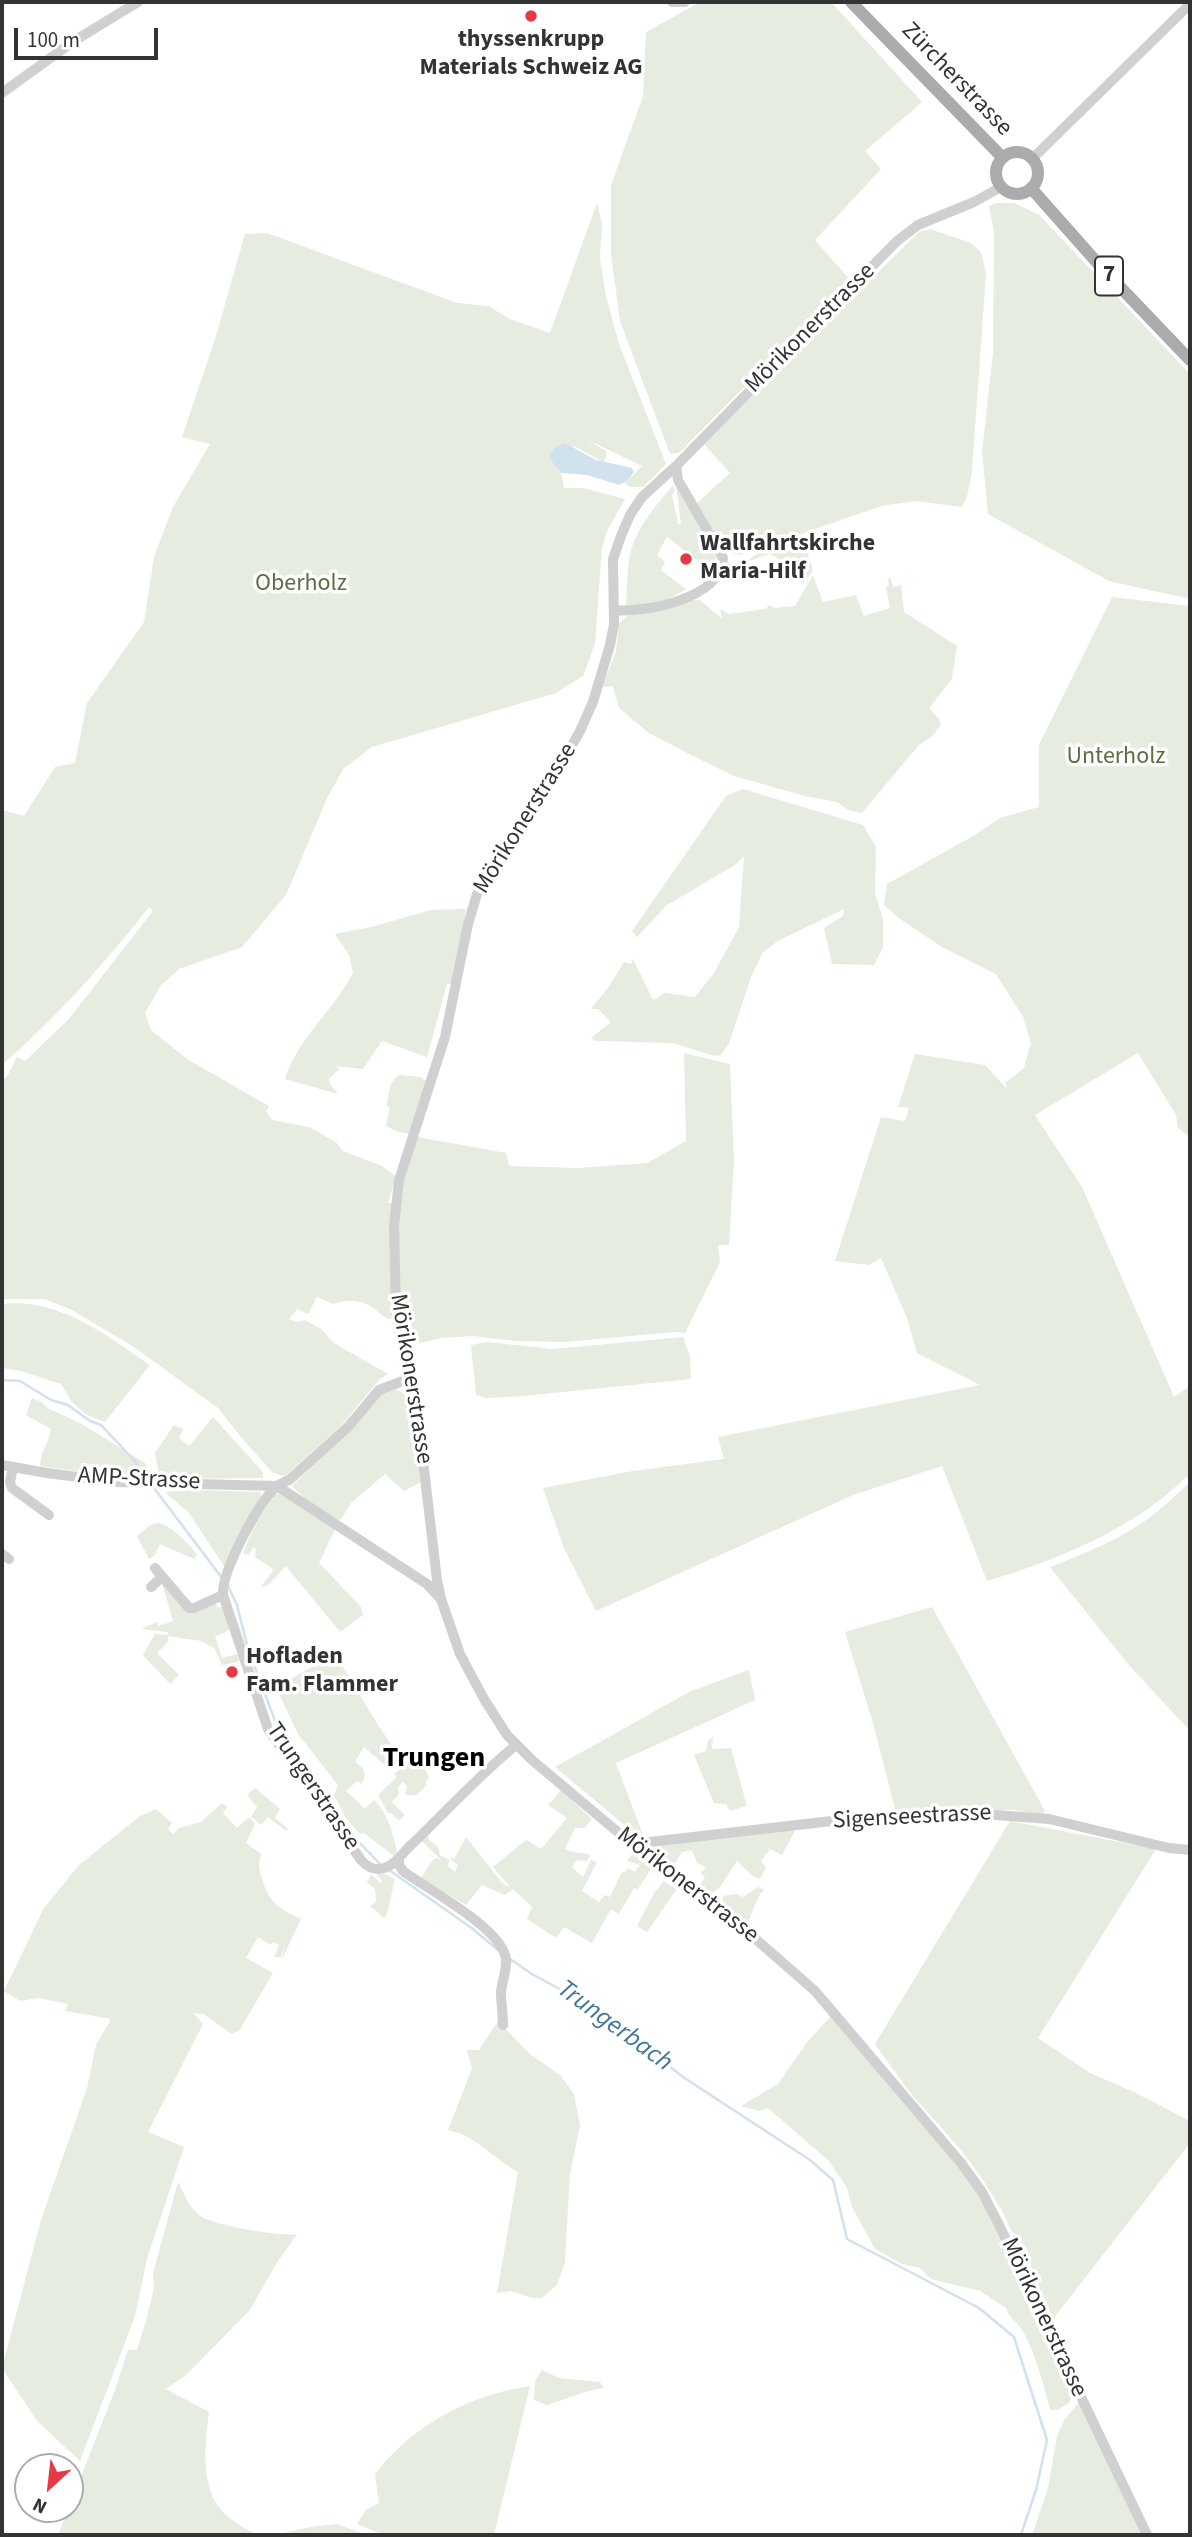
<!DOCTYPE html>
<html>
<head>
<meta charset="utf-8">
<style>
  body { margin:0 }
  #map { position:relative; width:1192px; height:2537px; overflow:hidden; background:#fff; font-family:"Source Sans 3",sans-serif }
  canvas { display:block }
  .frame { position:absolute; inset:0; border:4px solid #333; pointer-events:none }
  .north { position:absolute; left:14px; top:2453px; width:70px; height:70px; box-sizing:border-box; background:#fff; border:2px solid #adadad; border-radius:50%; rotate:207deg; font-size:19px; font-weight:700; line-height:28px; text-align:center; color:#333 }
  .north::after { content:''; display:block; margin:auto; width:24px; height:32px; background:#e63946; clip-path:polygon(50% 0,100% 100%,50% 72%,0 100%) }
  .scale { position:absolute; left:14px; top:28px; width:144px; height:32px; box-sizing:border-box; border:4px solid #333; border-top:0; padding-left:9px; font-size:21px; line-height:24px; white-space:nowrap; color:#333; -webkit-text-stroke:5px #fff; paint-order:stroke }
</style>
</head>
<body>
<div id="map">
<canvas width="1192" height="2537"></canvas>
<div class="frame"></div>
<div class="north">N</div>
<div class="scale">100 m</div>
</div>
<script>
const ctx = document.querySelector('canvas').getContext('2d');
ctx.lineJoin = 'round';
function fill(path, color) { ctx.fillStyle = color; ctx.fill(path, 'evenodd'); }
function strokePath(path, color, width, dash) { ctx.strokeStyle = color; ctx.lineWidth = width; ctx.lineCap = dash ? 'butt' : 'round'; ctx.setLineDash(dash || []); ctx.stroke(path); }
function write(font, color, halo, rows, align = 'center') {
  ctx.font = font + ' "Source Sans 3",sans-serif'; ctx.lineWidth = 7; ctx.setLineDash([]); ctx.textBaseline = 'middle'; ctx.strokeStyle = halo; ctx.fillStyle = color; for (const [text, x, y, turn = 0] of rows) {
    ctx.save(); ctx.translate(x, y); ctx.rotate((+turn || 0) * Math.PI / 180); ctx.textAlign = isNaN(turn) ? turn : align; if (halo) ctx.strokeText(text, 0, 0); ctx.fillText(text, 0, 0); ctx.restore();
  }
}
const green = new Path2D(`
  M700,2H831L922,102L865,151L881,169L815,240L850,280L679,453L670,454L620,321L611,254V185L643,96L646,32Z
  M597,203L602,224L600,258L606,296L619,344L666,464L643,487H630L625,483L642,466L586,439L606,451V457L603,462L574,446L549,458L561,473L564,488H583L625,499L607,531L602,548L595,644L583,676L556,693L372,747L344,768L328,796L286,895L242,947L179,969L161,985L145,1013L151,1030L187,1059L269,1106L266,1111L272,1120L309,1127L336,1142L343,1151L382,1166L395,1176L389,1202L387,1203H392L394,1319C381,1319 379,1310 368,1305C358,1299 344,1300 333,1304L317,1297L308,1314L297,1309L289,1319L297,1322L305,1320L321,1329L334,1343L388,1374L380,1379L340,1427L285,1476L273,1473L240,1436L218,1408L134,1347L70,1309L44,1299H2V1081L8,1075L17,1057L25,1061L68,1020L153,911L149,907C104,964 57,1017 2,1065V810L24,816L55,767L75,763L87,703L144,622L154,557L173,507L210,444L182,437L216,336L245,234L267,233L457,303L488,306L510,319L550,333Z
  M996,203H1014L1039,215L1190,374V599L1109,581L988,514L982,452L993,352L994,233L989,206Z
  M930,229L971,243L981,252L986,273L972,471L967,497L962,507L916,501L881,506L741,555L726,552L696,504L730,473L702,442L788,361L919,232Z
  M673,485L675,490L672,495L678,524H681L676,485L717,559L713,565L706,561L703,565L667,537L657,555L665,562L661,570L686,589C670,600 645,608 626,605C627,590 627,575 629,560C633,531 655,507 673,485Z
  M787,543L805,545L813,571L804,583L799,578L800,568L769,554L746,562L757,554Z
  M813,575L823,602L856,595L864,616L890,608L886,587L889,586L888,579L891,578L893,587L901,585L904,612L957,646L952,679L929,708L939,719L941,725L932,736L918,746L862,813L848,810L837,802L805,796L734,776L693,756L649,733L619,708L613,686L602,687L616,651L619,624L627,616L687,600H700L722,619L720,609L729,614L765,609L770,605L774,608L795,606Z
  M1112,597L1190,606V1137L1178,1128L1176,1115L1138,1053L1035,1115L1082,1187L1174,1397L1190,1386V1731L1128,1664L1050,1567C1086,1553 1122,1539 1153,1515C1166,1505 1178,1493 1190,1482L1186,1477C1136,1528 1055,1561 987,1581L942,1466L853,1495L596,1611L564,1548L543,1488L633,1471L724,1459L718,1437L980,1385L917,1353L907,1318L881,1258L869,1265L835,1261L881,1117L905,1121L909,1108L898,1107L915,1054L985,1065L1008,1090L1005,1083L1024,1068L1031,1043L1023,1017L996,974L942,947L900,919L884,905L887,884L975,835L1000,818L1039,807V745Z
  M743,789L863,825L876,847L875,893L883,920V947L874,965L832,964L824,928L843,916L844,909L778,941L763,952L751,977L729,1043L721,1055L714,1056L673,1043L596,1041L591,1038L611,1022L598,1009H591L608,988L624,962L631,964L633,959L653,1000L665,993L695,997L714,973L739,927L744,856L735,865L667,905L637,937L632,931L726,796Z
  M466,909L453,984H447L427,1057L382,1041L363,1069L333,1066L340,1068L329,1079L330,1084L338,1094L285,1079C297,1039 334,1010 353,973L349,955L335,934L371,927L431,910Z
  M684,1053L730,1064L734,1161L729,1245H718L720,1262L685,1333L674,1332L566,1342L515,1341L473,1336L442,1338L407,1346C398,1306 393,1217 403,1178C407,1164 412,1150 417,1137L506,1153L509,1166L578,1168L647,1163L686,1141Z
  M399,1075L421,1077L427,1082L409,1134L396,1131L386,1126L390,1108L387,1106C389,1093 388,1084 399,1075Z
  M17,1303C69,1305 108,1337 150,1365L105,1422L87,1415L72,1402L61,1384L21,1371L2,1368V1304Z
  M683,1337L690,1357L691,1379L523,1396L486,1398L476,1395L471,1345L487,1342L553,1349Z
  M388,1387L400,1391L406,1396L421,1482L404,1491L385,1474L351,1503L340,1521L306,1500L292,1486Z
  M32,1398L42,1402L47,1408L80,1423L145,1463L149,1471L147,1481L40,1466C40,1452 49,1443 51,1429L26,1415Z
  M213,1417L263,1472V1478L165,1479L159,1474L155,1453L174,1425L183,1429L179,1438L189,1446Z
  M191,1490L260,1492L261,1496L226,1569L189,1513L165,1492Z
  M287,1493L337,1525L319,1563L361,1607L363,1615L340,1632L286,1566L267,1586L261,1587L273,1571L272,1568L255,1557L256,1549L253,1547L249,1555L243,1553C252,1530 261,1514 276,1494Z
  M158,1523C173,1526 187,1543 197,1554L194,1559L160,1544L155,1555L149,1559L137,1536L150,1525Z
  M162,1583L182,1607L214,1601L218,1608L222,1606L231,1628L224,1633L215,1636L222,1658L237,1654L239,1660L238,1662L222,1665L214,1648L201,1641L168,1636V1642L157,1653L179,1675L170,1684L143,1655L155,1634L168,1635V1632L141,1629L157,1622L158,1626L173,1621Z
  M932,1607L1045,1811L1042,1815L1015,1810L895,1809L873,1723L845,1632Z
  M335,1654L378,1725L404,1763L421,1754L424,1758L422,1761L429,1777L428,1780L426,1779V1786L416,1795H405L407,1786L403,1782L398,1787L399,1794L392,1802L405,1815L399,1821L391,1813H388L378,1795L397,1777L394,1774L399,1770L391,1761L386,1766L364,1747L355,1762L362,1767L365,1774L362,1784L357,1781L346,1791L365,1809L374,1800C388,1812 393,1835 397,1851L394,1856L364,1833L360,1834L346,1818L334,1795L338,1785L298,1734L276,1687Z
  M749,1670L755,1700L616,1763L646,1843L555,1767L691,1691Z
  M713,1738L712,1749L731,1748L747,1806L730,1811L726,1804L714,1803L694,1755L706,1751L708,1740Z
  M255,1788L280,1809L275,1818L288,1829L286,1831L268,1817L261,1825L251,1817L257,1807L247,1795Z
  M561,1790L592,1819L585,1828H575L565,1849C574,1854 581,1852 590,1855L587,1861L577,1860L572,1867L583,1877L591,1860L597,1862L582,1891L599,1902L605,1895L610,1897L622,1872H625L628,1868L635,1872L640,1865L627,1861L635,1850L661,1869L658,1873L651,1869L638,1889L634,1888L619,1914L611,1909L592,1943L564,1927L556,1938L527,1919L532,1907L513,1889L505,1895L482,1885L466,1905L421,1878L431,1862L436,1858L442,1861L422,1841L428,1836L429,1837V1840L438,1847L440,1855L450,1860L447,1865L455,1872L458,1865L448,1857L454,1859L466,1837L502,1883L510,1887L493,1867L526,1840L541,1849L567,1818L548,1805Z
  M222,1803L227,1807L223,1813L237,1828L249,1817L255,1824L246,1843L261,1854C257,1865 260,1871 263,1882C272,1907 280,1908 301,1919L283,1957L282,1958L286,1941L281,1957H274L279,1945L273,1942L271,1945L258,1937L246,1958L273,1973L239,2031L231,2034L204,2014L193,2013L203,2024L148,2132L184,2147L147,2259L135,2316L80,2461L37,2421L2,2368L41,2220L87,2088L96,2045L111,2019L65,2011L68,2004L39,1998L20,2001L4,1991L44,1908L79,1865L140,1816L156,1809L172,1823L168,1829L173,1834L179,1828L201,1822Z
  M1010,1821L1156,1849L1038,2038L1090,2073L1134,2092L1190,2121V2143L1053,2319L1033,2273L1027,2249L1011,2230L1001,2209L981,2177L962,2151L908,2090L875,2044Z
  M797,1827L782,1855L770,1849L761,1861L766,1868L760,1879L754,1877L737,1861L720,1887L711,1894L699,1886L705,1878L701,1873L706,1867L697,1863L692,1850L682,1852L673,1867L645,1847Z
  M371,1874L380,1883L382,1881L377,1874H384L395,1879L387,1914L384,1918L370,1906L376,1902L375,1889L366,1881L369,1880Z
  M664,1881L676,1890L647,1932L637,1926L654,1893Z
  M758,1887L764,1890C755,1899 753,1912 748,1923L722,1904L723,1896L736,1894L743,1897Z
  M833,2014L978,2192L1029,2302L1073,2384L1070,2402L1058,2410H1050C1046,2390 1033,2347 1022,2330C1017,2322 1008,2317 1006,2308L980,2291L931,2279L920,2268L902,2264L875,2249L852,2207L847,2188L829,2161L768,2108L759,2111L741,2106L778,2084L808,2041Z
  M498,2021L530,2054L560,2075L574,2094L580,2126L570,2173L565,2262L557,2285L542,2298H533L510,2291L497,2293L518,2172C494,2159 475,2135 448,2130L472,2069L467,2050H479Z
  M178,2182C184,2193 189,2207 199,2215C210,2225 282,2237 297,2234L276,2264L250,2310L185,2376L166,2389L209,2412C205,2444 199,2491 226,2515C235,2523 247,2530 258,2535H58L115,2390L128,2350H137L146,2321L154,2288L153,2273Z
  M542,2370L559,2378L600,2382L604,2388C583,2391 567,2399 547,2405L534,2400L535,2381Z
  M530,2386L494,2535H384L357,2524L366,2510L379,2503L375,2474C413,2425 469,2395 530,2386Z
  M1079,2402L1143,2535H1032L1048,2488L1057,2436L1065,2419Z
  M337,2524L367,2535H275L310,2527Z`);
const water = new Path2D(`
  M565,443L596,460L632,468L634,472L627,481L619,485L587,475L561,473L549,458L554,448Z`);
const stream = new Path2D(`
  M2,1380L20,1381L51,1400L68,1405L90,1421L101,1425L133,1459L146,1477
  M154,1488L222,1578
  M228,1586L237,1605L248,1649L277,1726L354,1837L380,1864
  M389,1870L473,1929L499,1951
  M510,1959L532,1974L594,2008L683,2077L810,2160L833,2180L847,2239L979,2308L1014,2337L1047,2440L1036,2490L1021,2535`);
const minor = new Path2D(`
  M672,2H685
  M2,93L74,41L138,2
  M1032,159L1190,4
  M1001,187L974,202L918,225L897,241L676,466L642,497L630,515L621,536L613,559L614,624L610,645L593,702L580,731L562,763L491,868L477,894L468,924L445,1037L399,1180L394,1226L396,1313L424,1469L437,1580L441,1599L460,1654L484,1699L507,1735L532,1760L632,1844L727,1914L815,1991L961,2163L982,2192L998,2223L1147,2535
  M614,610C646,613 722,598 723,558L678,480L676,466
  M408,1379L379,1390L348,1427L289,1480C284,1482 279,1484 275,1488C258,1503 221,1573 223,1595L268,1729L361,1860C369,1869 377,1872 389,1866C397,1862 403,1853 409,1847C445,1813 478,1776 516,1745
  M2,1465L47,1473L116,1482L277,1486L427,1584L439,1597
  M13,1467L10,1482L12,1488L49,1515
  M2,1554L9,1559
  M155,1568L189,1608H194L223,1595
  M151,1587L162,1577
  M632,1844L858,1818L955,1812L1049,1819L1169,1848L1190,1850
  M399,1858V1865L403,1871C427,1889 502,1928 506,1959C507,1970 502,1981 501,1992C501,2002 503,2014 503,2025`);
const major = new Path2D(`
  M851,2L1002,157
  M996 173a21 21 0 1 1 42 0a21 21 0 1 1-42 0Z
  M1031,188L1101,267L1190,360`);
const markers = [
  [531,16,7,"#e63946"],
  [686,559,7,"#e63946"],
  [232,1672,7,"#e63946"]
];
const shields = [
  [1109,276,28]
];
const shieldNames = [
  ["7",1109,276]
];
const poiNames = [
  ["thyssenkrupp",531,41,"center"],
  ["Materials Schweiz AG",531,69,"center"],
  ["Wallfahrtskirche",700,545],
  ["Maria-Hilf",700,573],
  ["Hofladen",246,1658],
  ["Fam. Flammer",246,1686]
];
const streetNames = [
  ["Zürcherstrasse",956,80,46],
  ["Mörikonerstrasse",811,329,-45],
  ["Mörikonerstrasse",526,819,-58],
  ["Mörikonerstrasse",410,1379,81],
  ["AMP-Strasse",139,1480,3],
  ["Trungerstrasse",312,1787,56],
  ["Sigenseestrasse",912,1818,-3],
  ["Mörikonerstrasse",687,1886,38],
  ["Mörikonerstrasse",1043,2318,65]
];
const parkNames = [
  ["Oberholz",301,585],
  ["Unterholz",1116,758]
];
const waterNames = [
  ["Trungerbach",614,2027,36]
];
const quarterNames = [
  ["Trungen",434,1760]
];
fill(green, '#e6ecdf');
fill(water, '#cfe2ee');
strokePath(stream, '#cfe2ee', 2.5);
strokePath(minor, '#d0d0d0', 10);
strokePath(major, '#ababab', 12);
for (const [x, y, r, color] of markers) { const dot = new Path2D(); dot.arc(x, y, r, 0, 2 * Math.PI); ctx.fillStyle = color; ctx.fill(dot); strokePath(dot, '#fff', 2.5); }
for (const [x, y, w] of shields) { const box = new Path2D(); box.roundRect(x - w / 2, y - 19.5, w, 39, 5); ctx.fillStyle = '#fff'; ctx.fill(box); strokePath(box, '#333', 2); }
write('bold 23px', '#333', null, shieldNames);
write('bold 24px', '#333', '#fff', poiNames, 'left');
write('24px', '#333', '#fff', streetNames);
write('24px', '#56703f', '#fff', parkNames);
write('italic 26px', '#3f7597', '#fff', waterNames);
write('bold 28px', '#000', '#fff', quarterNames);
</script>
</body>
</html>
